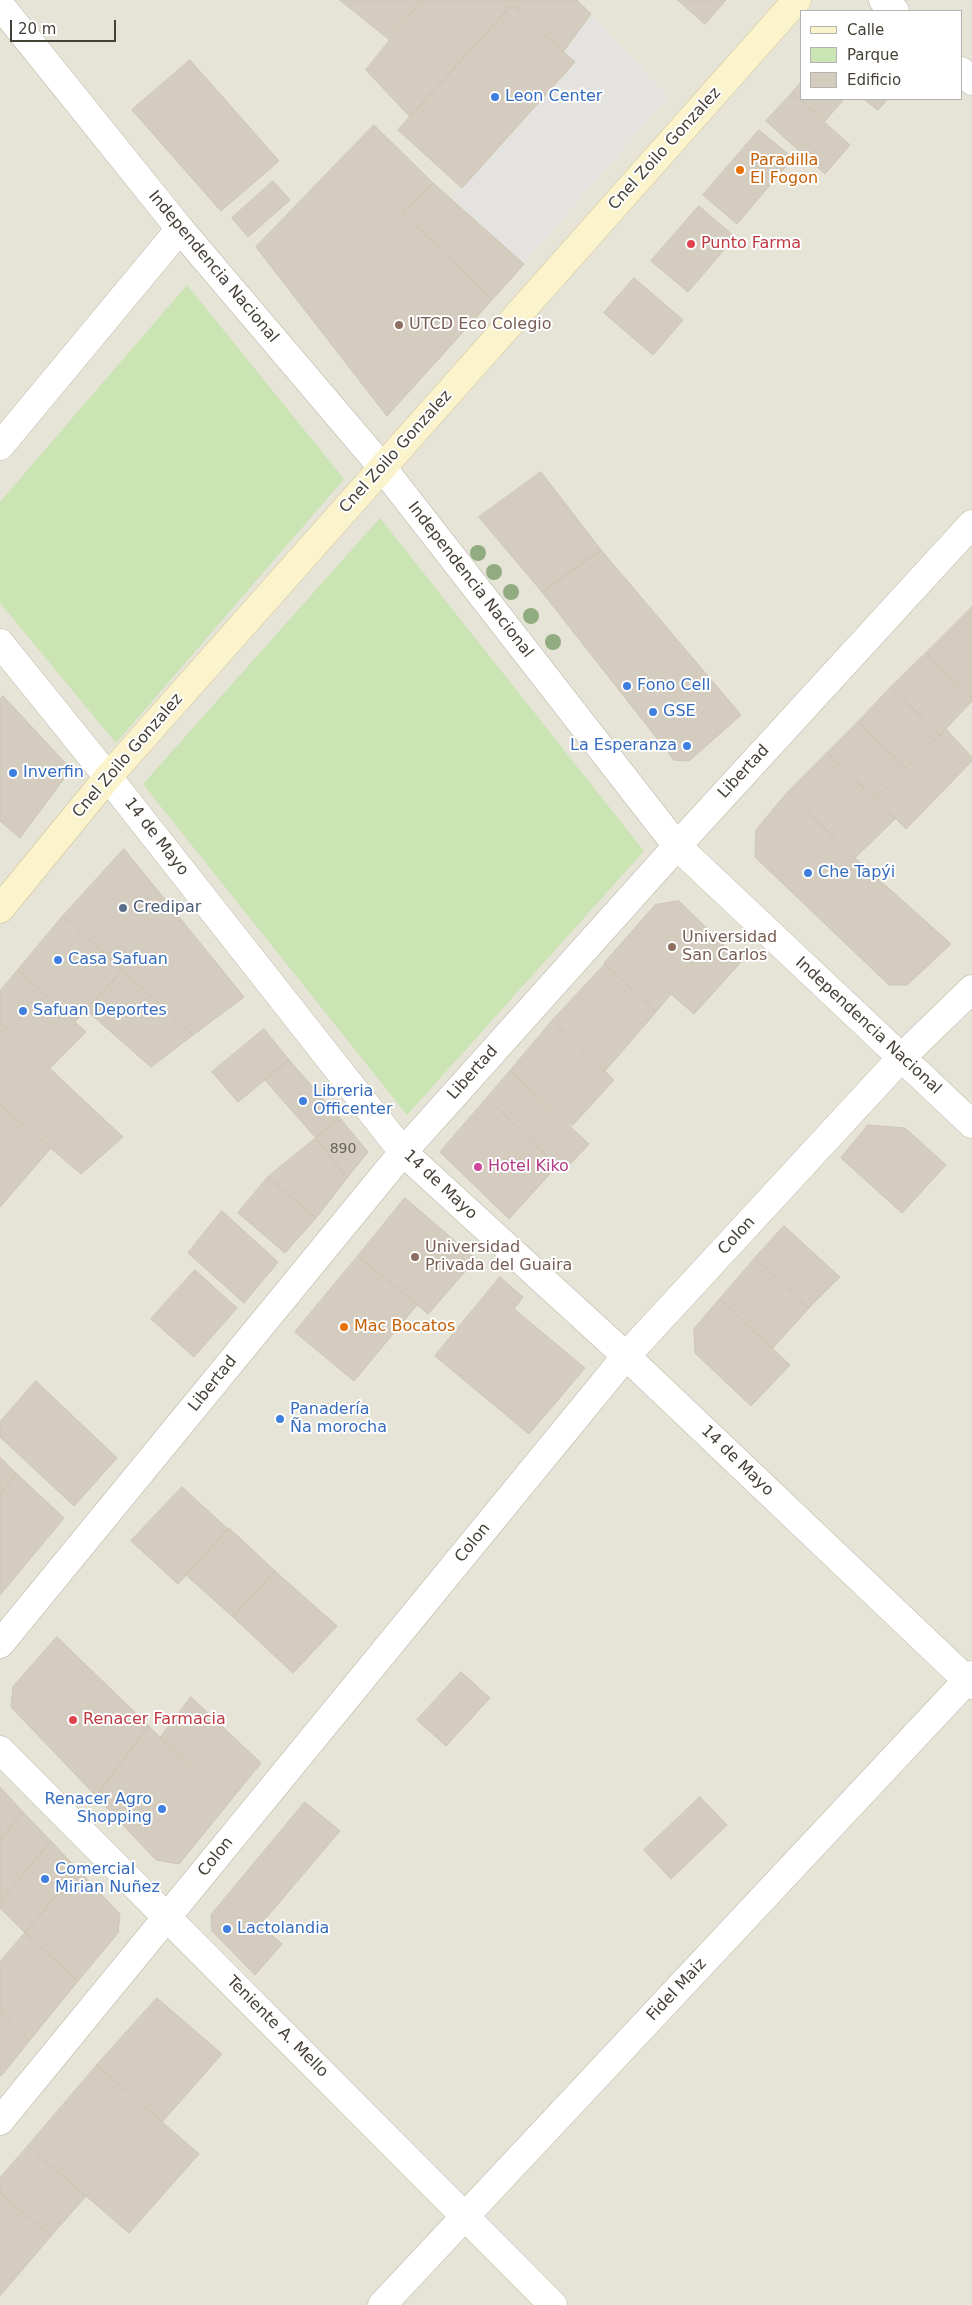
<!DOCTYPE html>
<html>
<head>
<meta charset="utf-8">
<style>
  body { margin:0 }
  #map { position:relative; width:972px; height:2305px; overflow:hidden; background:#f3f1e8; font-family:"DejaVu Sans",sans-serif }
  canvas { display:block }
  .legend { position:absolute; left:800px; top:10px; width:162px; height:90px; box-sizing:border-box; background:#fff; border:1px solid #b5b3af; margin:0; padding:6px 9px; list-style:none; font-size:15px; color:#464137 }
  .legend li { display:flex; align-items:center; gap:10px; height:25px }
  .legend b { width:25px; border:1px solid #b5b3af }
  .scale { position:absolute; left:10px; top:20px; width:106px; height:22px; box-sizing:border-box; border:2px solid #464137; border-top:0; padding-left:6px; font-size:15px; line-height:18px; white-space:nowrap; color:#464137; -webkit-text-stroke:4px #fff; paint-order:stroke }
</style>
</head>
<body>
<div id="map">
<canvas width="972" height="2305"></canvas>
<ul class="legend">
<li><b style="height:6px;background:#fbf3cb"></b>Calle</li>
<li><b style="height:14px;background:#cbe4b4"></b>Parque</li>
<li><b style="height:14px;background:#d4cdbf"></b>Edificio</li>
</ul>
<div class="scale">20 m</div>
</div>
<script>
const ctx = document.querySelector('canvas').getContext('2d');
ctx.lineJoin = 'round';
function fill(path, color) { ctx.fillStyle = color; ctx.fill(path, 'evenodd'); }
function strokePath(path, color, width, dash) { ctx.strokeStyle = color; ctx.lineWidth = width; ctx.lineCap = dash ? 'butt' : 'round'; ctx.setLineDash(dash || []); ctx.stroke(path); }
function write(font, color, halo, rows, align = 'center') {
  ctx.font = font + ' "DejaVu Sans",sans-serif'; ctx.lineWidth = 4; ctx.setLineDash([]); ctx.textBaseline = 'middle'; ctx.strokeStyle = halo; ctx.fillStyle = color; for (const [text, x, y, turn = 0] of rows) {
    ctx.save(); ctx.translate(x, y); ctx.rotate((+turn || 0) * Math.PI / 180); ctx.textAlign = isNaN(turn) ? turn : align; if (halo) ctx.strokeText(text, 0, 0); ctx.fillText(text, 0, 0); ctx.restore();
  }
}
const residential = new Path2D(`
  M0,0H972V2305H0ZM801,11H961V99H801Z`);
const green = new Path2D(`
  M187,285L344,479L116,743L0,603V502Z
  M380,518L644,851L407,1115L143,784Z`);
const parking = new Path2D(`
  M591,14L668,97L524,264L451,199L575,63L563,52Z`);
const building = new Path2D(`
  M340,0H422L389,39Z
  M422,0H577L591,14L563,52L512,5L410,117L366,70Z
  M678,0H726L705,24Z
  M512,5L575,62L462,188L398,130Z
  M190,60L279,161L221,211L132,110Z
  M801,82V99H844L825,121L792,93Z
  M792,93L850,145L825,174L766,121Z
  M864,99H888L878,110Z
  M374,125L433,183L403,213L492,300L387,416L256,247Z
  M759,130L793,158L737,224L703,195Z
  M273,181L290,200L248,237L232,218Z
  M433,183L524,264L492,300L403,213Z
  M699,206L735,237L688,292L651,261Z
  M634,278L683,320L653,355L604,313Z
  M541,472L601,550L542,592L479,517Z
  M601,550L741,715L689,761L674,760L542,592Z
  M972,607V698L926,653Z
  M926,653L972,698V701L940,735L891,687Z
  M891,687L940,735L906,768L858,722Z
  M3,696L71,769L20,838L0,821V699Z
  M858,722L906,768L876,799L827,753Z
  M946,729L972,757V761L906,829L876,799Z
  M827,753L895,819L855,858L788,792Z
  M788,792L855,858L951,944L907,985H889L755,857L756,830Z
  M124,849L244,997L193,1035L63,916Z
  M679,901L741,962L694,1014L671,994L656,1012L604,963L655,905Z
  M63,916L123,970L75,1022L18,970Z
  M605,964L656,1012L605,1071L552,1021Z
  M18,970L86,1032L50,1068L0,1022V991Z
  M123,970L193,1035L151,1067L86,1010Z
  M552,1021L614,1080L572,1126L510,1071Z
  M0,1022L123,1137L81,1174L0,1105Z
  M264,1029L289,1060L238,1102L212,1072Z
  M289,1060L339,1117L316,1138L265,1080Z
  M510,1071L589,1144L563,1172L487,1098Z
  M487,1098L557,1166L509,1219L440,1152Z
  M0,1105L51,1148L0,1207Z
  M339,1117L368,1152L347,1178L316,1138Z
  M868,1125L905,1128L946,1165L902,1213L841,1158Z
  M316,1138L347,1178L316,1218L268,1177Z
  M268,1177L316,1218L285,1253L238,1213Z
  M405,1198L476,1259L428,1314L358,1256Z
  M222,1211L278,1262L244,1303L188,1253Z
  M784,1226L840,1277L809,1308L755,1258Z
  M358,1256L417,1305L354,1381L295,1332Z
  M755,1258L809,1308L772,1349L720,1299Z
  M195,1270L237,1308L194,1357L151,1319Z
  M500,1277L523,1297L514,1309L585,1368L529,1434L435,1356Z
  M720,1299L790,1365L751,1406L695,1353L694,1329Z
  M36,1381L117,1458L74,1506L0,1437V1422Z
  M0,1457L17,1474L0,1494Z
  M17,1474L64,1518L0,1595V1494Z
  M182,1487L228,1529L178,1584L131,1541Z
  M229,1528L275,1571L233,1617L186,1575Z
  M275,1571L337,1626L293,1673L233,1617Z
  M57,1637L149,1726L96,1796L11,1707L13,1687Z
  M461,1672L490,1698L446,1746L417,1720Z
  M191,1697L261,1763L227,1805L160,1738Z
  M149,1726L227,1805L179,1864L156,1860L96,1796Z
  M0,1787L23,1812L0,1840Z
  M700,1797L727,1825L671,1879L644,1850Z
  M305,1802L340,1831L260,1925L282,1944L255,1975L212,1931L211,1915Z
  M23,1812L51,1841L0,1902V1840Z
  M51,1841L78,1870L25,1933L0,1908V1902Z
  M78,1870L120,1914L118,1933L78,1981L25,1933Z
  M25,1933L78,1981L30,2040L0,2012V1962Z
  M157,1998L222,2054L162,2122L97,2065Z
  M0,2012L30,2040L1,2076L0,2075Z
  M97,2065L199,2154L129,2233L28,2146Z
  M28,2146L86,2196L51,2236L0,2193V2178Z
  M0,2193L51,2236L0,2296Z`);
const minor = new Path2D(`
  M883,0L895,11
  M0,5L180,229L382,467
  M961,71L972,81
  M0,446L180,229
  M0,643L108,777L403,1152L626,1356L972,1685
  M0,1644L403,1152L677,846L972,524
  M0,1750L553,2305
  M0,2121L626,1356L901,1058L972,989
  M382,2305L972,1675`);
const tertiary = new Path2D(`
  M382,467L677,846L972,1124`);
const secondary = new Path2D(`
  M0,909L108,777L797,0`);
const trees = [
  [478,553],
  [494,572],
  [511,592],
  [531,616],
  [553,642]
];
const markers = [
  [495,97,5,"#3f7fe0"],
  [740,170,5,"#e8710a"],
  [691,244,5,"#e0444e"],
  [399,325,5,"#8d6e63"],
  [627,686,5,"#3f7fe0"],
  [653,712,5,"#3f7fe0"],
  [687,746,5,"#3f7fe0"],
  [13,773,5,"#3f7fe0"],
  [808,873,5,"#3f7fe0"],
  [123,908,5,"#5c6f8a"],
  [672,947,5,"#8d6e63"],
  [58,960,5,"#3f7fe0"],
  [23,1011,5,"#3f7fe0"],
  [303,1101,5,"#3f7fe0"],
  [478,1167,5,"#d1479c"],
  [415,1257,5,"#8d6e63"],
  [344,1327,5,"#e8710a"],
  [280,1419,5,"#3f7fe0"],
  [73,1720,5,"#e0444e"],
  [162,1809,5,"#3f7fe0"],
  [45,1879,5,"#3f7fe0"],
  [227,1929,5,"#3f7fe0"]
];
const numberNames = [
  ["890",343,1149]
];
const shopNames = [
  ["Leon Center",505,97],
  ["Fono Cell",637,686],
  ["GSE",663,712],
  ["La Esperanza",677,746,"right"],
  ["Inverfin",23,773],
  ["Che Tapýi",818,873],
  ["Casa Safuan",68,960],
  ["Safuan Deportes",33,1011],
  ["Libreria",313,1092],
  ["Officenter",313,1110],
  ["Panadería",290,1410],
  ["Ña morocha",290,1428],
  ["Renacer Agro",152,1800,"right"],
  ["Shopping",152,1818,"right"],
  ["Comercial",55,1870],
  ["Mirian Nuñez",55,1888],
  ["Lactolandia",237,1929]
];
const streetNames = [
  ["Cnel Zoilo Gonzalez",665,149,-48],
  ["Independencia Nacional",213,267,50],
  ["Cnel Zoilo Gonzalez",396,452,-48],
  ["Independencia Nacional",470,580,52],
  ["Cnel Zoilo Gonzalez",128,756,-49],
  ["Libertad",744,772,-47],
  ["14 de Mayo",156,837,52],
  ["Independencia Nacional",868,1026,43],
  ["Libertad",473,1073,-48],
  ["14 de Mayo",440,1185,43],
  ["Colon",737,1236,-47],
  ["Libertad",213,1384,-51],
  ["14 de Mayo",737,1461,44],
  ["Colon",473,1543,-51],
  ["Colon",216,1857,-51],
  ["Fidel Maiz",677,1990,-47],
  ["Teniente A. Mello",277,2027,45]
];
const foodNames = [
  ["Paradilla",750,161],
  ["El Fogon",750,179],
  ["Mac Bocatos",354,1327]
];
const healthNames = [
  ["Punto Farma",701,244],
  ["Renacer Farmacia",83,1720]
];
const educationNames = [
  ["UTCD Eco Colegio",409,325],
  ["Universidad",682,938],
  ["San Carlos",682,956],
  ["Universidad",425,1248],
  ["Privada del Guaira",425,1266]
];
const serviceNames = [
  ["Credipar",133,908]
];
const hotelNames = [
  ["Hotel Kiko",488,1167]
];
fill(residential, '#e6e3d7');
fill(green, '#cbe4b4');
fill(parking, '#e5e3e0');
fill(building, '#d4cdbf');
strokePath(building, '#cec5b2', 1);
strokePath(minor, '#beb9ac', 29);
strokePath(tertiary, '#beb9ac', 29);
strokePath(secondary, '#cfc59b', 29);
strokePath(minor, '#fff', 28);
strokePath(tertiary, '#fff', 28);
strokePath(secondary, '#fbf3cb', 28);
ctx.fillStyle = '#92ac82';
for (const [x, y] of trees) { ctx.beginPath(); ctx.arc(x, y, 8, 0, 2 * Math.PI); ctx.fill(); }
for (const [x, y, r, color] of markers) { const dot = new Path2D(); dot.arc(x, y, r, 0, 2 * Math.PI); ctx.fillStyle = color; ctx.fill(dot); strokePath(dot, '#fff', 2); }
write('14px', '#6a6459', null, numberNames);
write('16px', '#366cbe', '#fff', shopNames, 'left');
write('16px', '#464137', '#fff', streetNames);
write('16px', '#c56008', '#fff', foodNames, 'left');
write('16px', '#be3a42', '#fff', healthNames, 'left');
write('16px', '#785e54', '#fff', educationNames, 'left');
write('16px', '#4e5e75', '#fff', serviceNames, 'left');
write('16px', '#b23c85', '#fff', hotelNames, 'left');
</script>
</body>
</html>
